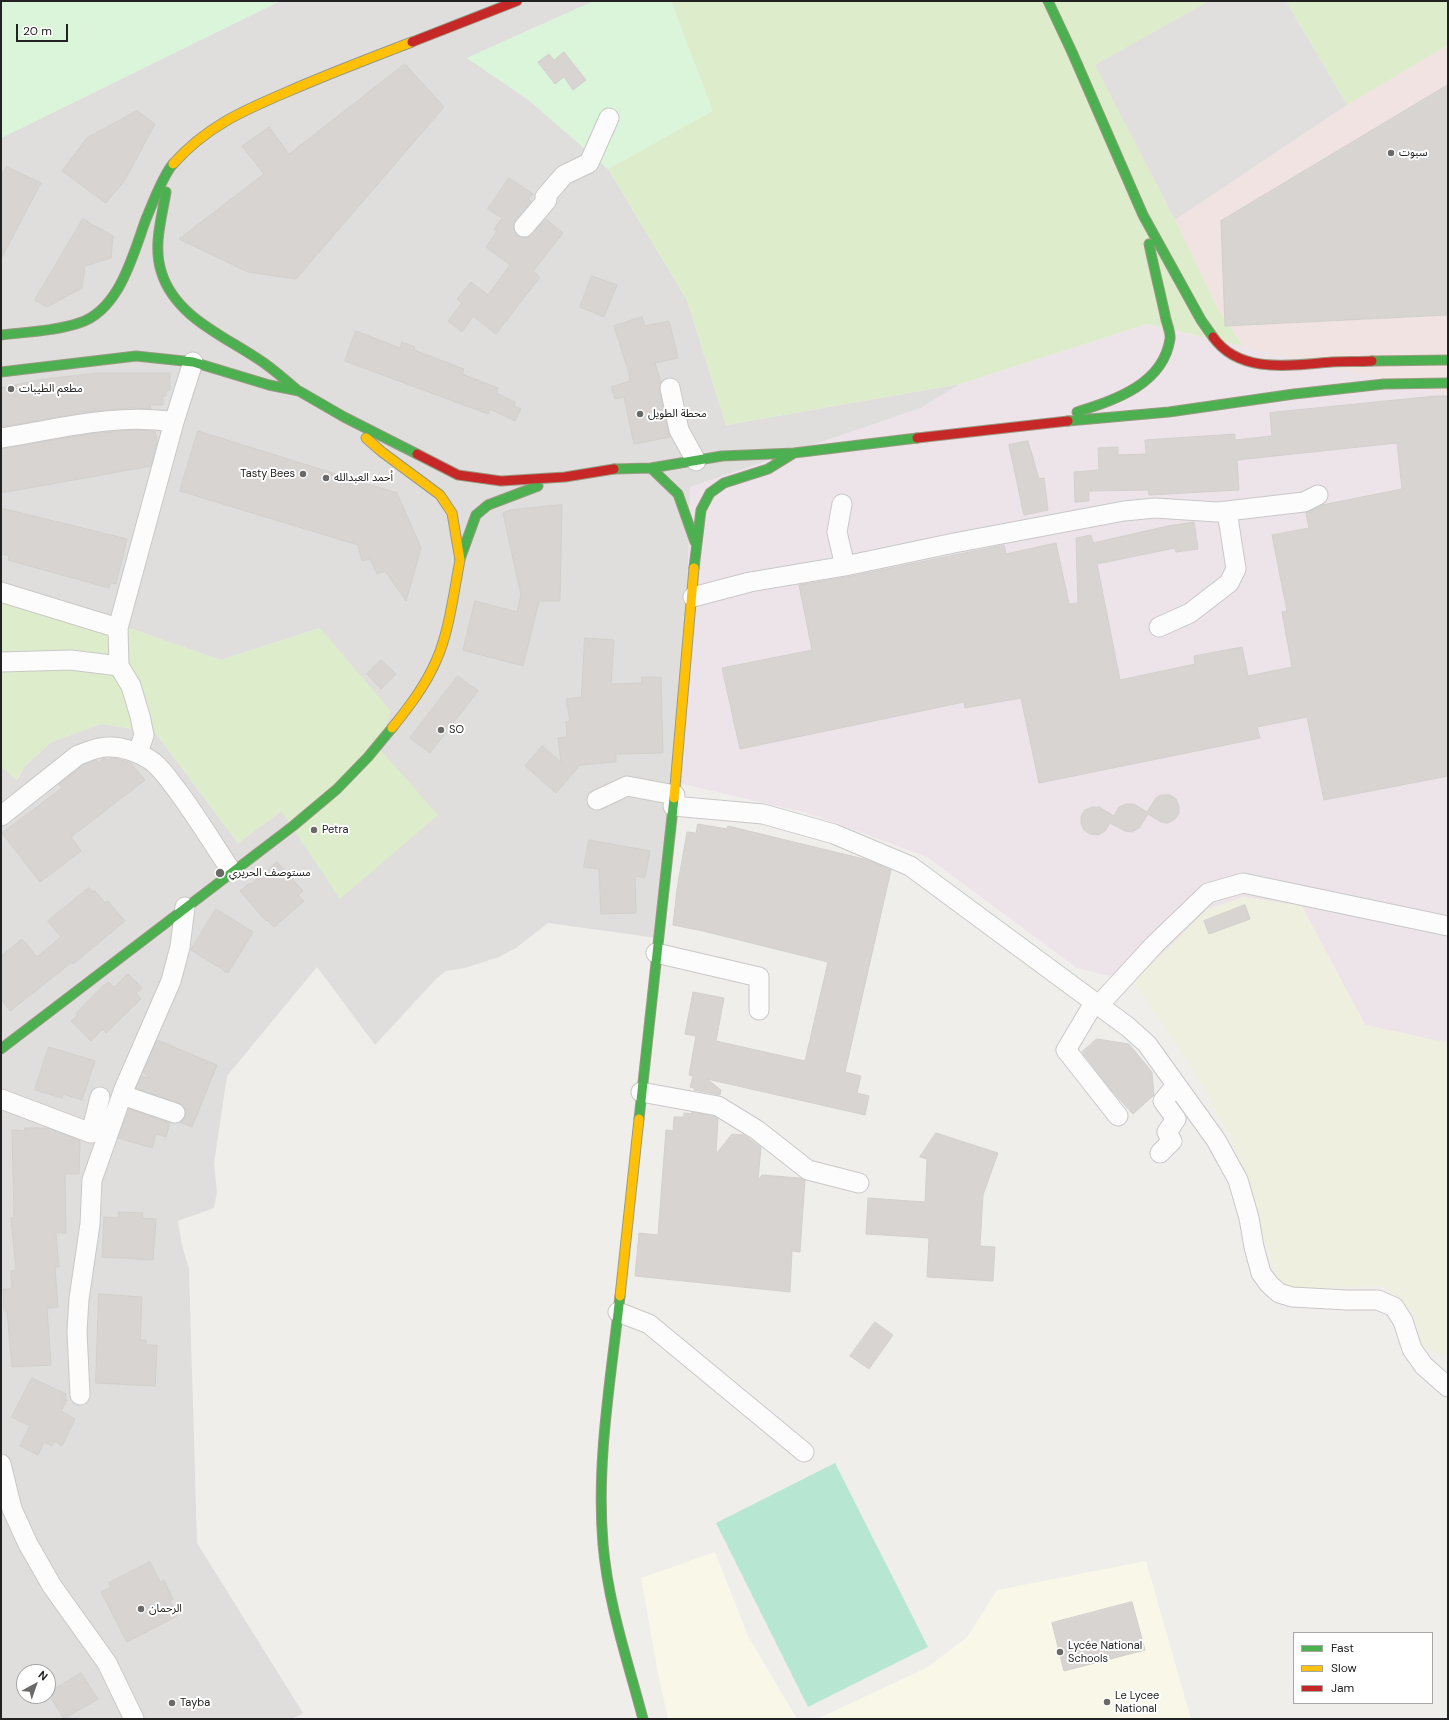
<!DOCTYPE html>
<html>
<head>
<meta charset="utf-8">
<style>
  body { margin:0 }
  #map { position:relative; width:1449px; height:1720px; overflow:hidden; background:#f0eeeb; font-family:"DM Sans",sans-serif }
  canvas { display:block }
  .frame { position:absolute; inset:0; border:2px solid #222; pointer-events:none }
  .legend { position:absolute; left:1293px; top:1632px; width:140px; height:72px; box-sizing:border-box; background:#fff; border:1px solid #a7a7a7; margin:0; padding:5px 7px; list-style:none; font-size:12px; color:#222 }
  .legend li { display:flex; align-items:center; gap:8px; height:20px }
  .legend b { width:20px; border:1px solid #a7a7a7 }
  .north { position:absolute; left:16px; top:1664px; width:40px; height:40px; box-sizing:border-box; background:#fff; border:1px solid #a7a7a7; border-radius:50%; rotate:40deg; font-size:11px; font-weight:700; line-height:16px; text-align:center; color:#222 }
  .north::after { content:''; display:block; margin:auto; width:14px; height:18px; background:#6a6968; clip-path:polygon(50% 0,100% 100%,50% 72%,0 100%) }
  .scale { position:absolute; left:16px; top:24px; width:52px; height:18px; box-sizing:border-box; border:2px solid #222; border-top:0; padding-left:5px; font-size:12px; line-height:14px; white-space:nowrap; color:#222; -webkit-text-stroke:3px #fff; paint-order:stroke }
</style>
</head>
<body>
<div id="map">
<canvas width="1449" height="1720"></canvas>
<div class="frame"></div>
<ul class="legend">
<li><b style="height:5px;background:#4caf50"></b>Fast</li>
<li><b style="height:5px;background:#ffc107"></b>Slow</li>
<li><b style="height:5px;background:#c62828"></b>Jam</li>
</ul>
<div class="north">N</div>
<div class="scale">20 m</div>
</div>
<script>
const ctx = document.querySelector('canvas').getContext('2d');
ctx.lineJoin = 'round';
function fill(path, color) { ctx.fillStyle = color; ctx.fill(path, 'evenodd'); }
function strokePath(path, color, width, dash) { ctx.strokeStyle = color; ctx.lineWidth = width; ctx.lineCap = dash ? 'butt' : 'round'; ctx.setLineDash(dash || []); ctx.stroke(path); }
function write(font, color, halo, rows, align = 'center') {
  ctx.font = font + ' "DM Sans","Noto Sans Arabic",sans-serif'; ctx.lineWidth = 4; ctx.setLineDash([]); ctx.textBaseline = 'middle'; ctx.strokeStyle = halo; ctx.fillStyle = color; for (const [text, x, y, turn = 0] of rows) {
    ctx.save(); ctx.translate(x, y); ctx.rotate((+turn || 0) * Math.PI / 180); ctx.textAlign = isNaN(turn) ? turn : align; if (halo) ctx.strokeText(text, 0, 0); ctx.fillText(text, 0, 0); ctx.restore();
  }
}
const residential = new Path2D(`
  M280,1H594L467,58L530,101L608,169L687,300L726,425L960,384L923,407L682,784L664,939L548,923L516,948L499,957L465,968L446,971L436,979L375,1045L317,967L227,1076L214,1163L217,1192L214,1208L178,1221L182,1245L189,1269L197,1543L303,1713L292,1719H1V766L17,780L24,767L51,742L101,724L155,732L238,843L281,811L379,748L320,628L221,660L1,584V138ZM24,1672H48V1696H24Z`);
const commercial = new Path2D(`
  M1448,45V395L1147,324L1243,345L1219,311L1175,220L1347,105Z`);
const industrial = new Path2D(`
  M1147,324L1448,395V1043L1365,1025L1301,906L1208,909L1134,982L1077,968L927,857L811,814L682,784L690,487L923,407L960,384Z`);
const education = new Path2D(`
  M715,1552L748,1636L797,1719H668L659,1678L641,1578Z
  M1146,1561L1191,1719H817L928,1667L967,1637L997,1590Z`);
const farmland = new Path2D(`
  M1244,897L1302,906L1365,1025L1448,1043V1356L1422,1348L1414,1314L1384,1286L1281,1289L1232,1140L1187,1059L1134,982L1208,909Z`);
const grass = new Path2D(`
  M671,1H1209L1096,65L1175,220L1219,311L1243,346L1147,324L960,384L726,425L687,300L608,169L712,111Z
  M1286,1H1448V45L1347,105Z
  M1,584L221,660L320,628L391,711L379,748L438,815L340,899L281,811L238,843L155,732L101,724L51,742L24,767L16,780L1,766Z`);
const park = new Path2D(`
  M1,1H280L1,138Z
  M594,1H671L713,111L608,169L530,101L467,58Z`);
const pitch = new Path2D(`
  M835,1463L928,1647L808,1707L716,1523Z`);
const parking = new Path2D(`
  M1209,1H1286L1347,105L1175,220L1095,65Z`);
const building = new Path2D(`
  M564,52L586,80L573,90L564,77L555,84L538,62L549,54L554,60Z
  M405,64L444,107L296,279L248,272L179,239L264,174L242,146L269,127L289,154Z
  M1448,85V315L1225,326L1221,221Z
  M137,111L155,124L125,180L106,203L62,171L87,138Z
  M7,167L41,183L1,259V176Z
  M509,178L533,194L528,199L531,201L513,225L514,230L517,235L522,238L528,237L546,219L563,233L533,271L540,277L496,334L473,316L462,332L448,321L462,303L457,299L471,282L488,295L510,265L486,247L497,231L494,229L502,218L488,209Z
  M83,219L113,236L111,258L85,266L82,288L47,307L35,300Z
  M592,276L617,285L604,317L580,307Z
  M642,317L645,326L669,321L678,358L655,363L661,383L659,390L670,437L634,444L624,397L615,399L611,387L630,381L629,373L614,326Z
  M356,331L400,348L402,342L415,347L414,350L464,369L462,374L498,388L496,393L515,402L514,406L521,409L515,421L490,409L488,414L345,361Z
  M97,373H170V390L166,391V396H163V405H150L151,409L130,408L86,412L1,427V388L38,380Z
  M1436,396H1448V776L1324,800L1307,717L1257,727L1260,738L1039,783L1021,698L965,708L964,702L740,749L722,668L812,650L799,585L847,577L1004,545L1006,554L1056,543L1069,604L1078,603L1076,538L1091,535L1093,543L1168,526L1194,522L1198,549L1176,552L1175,548L1097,564L1120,680L1195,664L1194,656L1242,647L1248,676L1292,667L1282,612L1287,611L1272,535L1309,528L1306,513L1322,505L1402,489L1397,443L1237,460L1239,490L1149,495L1148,490L1089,491V501L1075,502L1074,472L1099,470L1098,448L1118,447V455L1146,454L1145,440L1235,434V440L1272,436L1270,413Z
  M131,430L155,431L157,442L151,466L1,493V449L89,434Z
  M198,431L397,493L421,548L406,601L385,571L377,574L370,559L362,561L358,545L180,491Z
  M1028,441L1039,479L1044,478L1048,510L1024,515L1009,445Z
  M562,505L560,601H539L523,666L463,650L475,601L517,612L521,595L503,513L510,510Z
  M1,508L127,539L116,584L110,583L109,588L8,560L9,556L1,554Z
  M585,638L614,640L611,684L642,683L641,677H661L663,753L616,754V762L580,765L556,793L525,766L542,746L561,762L558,738L567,737L566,722L570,721L566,699L581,697Z
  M381,660L396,674L381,689L367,674Z
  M458,676L478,691L430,753L410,738Z
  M104,758L109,760L111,758L117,759L131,763L145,780L71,837L81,851L40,882L2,833L62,788L59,784L83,765L96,760L98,763Z
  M1162,795H1170L1176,799L1179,806V813L1175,819L1168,823L1161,822L1148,814L1139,828L1132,832L1125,831L1110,823L1105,831L1098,835L1090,834L1084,830L1081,824V816L1085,810L1092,807H1099L1114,816L1119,807L1126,804H1134L1147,812L1156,798Z
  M698,824L727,829L728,826L868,860L891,870L845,1072L861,1076L857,1093L869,1096L865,1115L707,1079L721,1090L720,1095L694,1090V1088L690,1087L693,1076L689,1075L696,1036L685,1034L693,992L724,998L716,1041L805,1061L828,962L703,931L673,925L677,889L687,832L696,833Z
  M589,840L650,851L645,878L635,876L636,913L601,914L599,869L584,867Z
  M277,862L303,891L298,895L304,901L274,927L267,920L266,921L240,891L250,883L251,884Z
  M89,888L93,892L95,891L105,903L108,901L125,921L73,964L72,962L10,1011L1,999V956L22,939L37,957L61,937L48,921Z
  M1245,905L1250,919L1209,934L1204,921Z
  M216,909L253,932L228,973L191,950Z
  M128,974L142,988L136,993L141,999L106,1033L103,1029L91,1041L71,1021L78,1015L76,1013L103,986L109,982L114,987Z
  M1097,1039L1129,1044L1152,1072L1154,1095L1133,1114L1111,1090L1082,1052Z
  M157,1040L217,1065L192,1127L180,1122L185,1116L186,1110L183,1105L136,1088L142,1076L150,1079L143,1072Z
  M49,1047L95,1061L82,1100L63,1094L62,1098L35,1090Z
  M129,1109L170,1123L166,1137L156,1134L152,1148L118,1138Z
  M692,1112L714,1116L718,1119L716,1154L732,1134L744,1135L761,1147L758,1180L762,1175L800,1178L805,1180L800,1252L792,1251L790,1292L635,1276L639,1233L658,1235L666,1130L673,1131L674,1117H684V1113L692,1114Z
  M25,1128H47L56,1131L55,1133H61L80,1140L79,1174H65L66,1233H56L59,1267H55L58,1307L47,1308L51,1365L12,1367L7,1311H4L3,1289H12L11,1271L16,1270L11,1218H14L12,1130L25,1131Z
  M936,1133L998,1153L983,1195L980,1246L995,1247L993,1281L927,1277L929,1238L866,1234L868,1198L925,1202L927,1159L920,1157Z
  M119,1212L143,1213L142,1218L156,1219L153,1260L102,1257L104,1217L118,1218Z
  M99,1294L142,1297L140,1340H146V1345H157L155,1386L96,1383Z
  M875,1322L893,1335L869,1369L850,1356Z
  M32,1378L66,1394L64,1398L67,1400L61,1411L75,1419L62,1446L54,1441L52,1446L44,1442L38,1455L20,1446L30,1426L12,1417Z
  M150,1562L160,1582L164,1580L173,1599L170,1601L177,1616L127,1642L101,1592L111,1587L109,1583Z
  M1132,1602L1145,1650L1064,1671L1052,1623Z
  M81,1673L98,1699L64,1719L48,1693Z`);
const street = new Path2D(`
  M545,197L564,175L589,163L609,118
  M524,227L547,200
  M670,388L679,430L696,461
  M1,438C58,429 116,413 174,422
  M842,504L837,532L845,566
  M1,592L118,628L119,666L131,686L140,716L144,735L138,753
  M693,597L750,582L845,566L954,543L1124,511L1155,508L1217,512L1227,511L1304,502L1318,495
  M1159,627L1190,613L1229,583L1236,569L1227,511
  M118,628L174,422L193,362
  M1,662L71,660L119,666
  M597,800L627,786L675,795
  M673,806L763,814L834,834L910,866L1128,1027L1147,1044L1216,1140L1238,1180L1249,1218L1254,1247L1261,1273L1269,1284L1279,1293L1292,1297L1347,1300H1378L1394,1307L1403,1321L1412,1349L1424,1366L1448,1387
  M1,816L78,755C87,752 97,747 107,747C122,746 141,753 153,762C163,770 170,781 177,790C197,817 214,845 232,872
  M656,953L759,977V1010
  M1094,1003L1066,1050L1118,1116
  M1098,1006L1155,944L1208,893L1243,883L1448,926
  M641,1092L718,1106L757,1130L808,1170L859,1183
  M122,1095L175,1113
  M1,1099L91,1133L100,1097
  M1160,1153L1172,1141L1167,1132L1176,1119L1163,1101L1176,1085
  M618,1312L649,1324L804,1452
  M80,1395L77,1331L79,1299L90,1224L92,1180L124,1089L171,981L180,947L185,907
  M1,1464L12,1509L28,1544L52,1586L107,1663L134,1719`);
const fast = new Path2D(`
  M1048,1L1072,52L1143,215L1201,320L1213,337
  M166,192C162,217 153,245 161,271C174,315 220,334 255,357C270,366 283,378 296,389
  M1,335C27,332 55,331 79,323C120,310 133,254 146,219C152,205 163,175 173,164
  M1372,361L1448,360
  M1,372L136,356L193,362L269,385L299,391L344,417L417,454
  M1077,412C1114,400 1163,385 1170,339C1171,332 1166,322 1165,315C1160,292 1154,268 1149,244
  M1068,421L1169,412L1294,394L1384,384L1448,383
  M651,468L678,494L695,542
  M614,469L651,468L722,456L794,453L917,438
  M460,559L476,515L488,505L538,486
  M694,568L701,510L710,493L724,483L768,469L794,453
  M1,1049L293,826L337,789L368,757L392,728
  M639,1119L674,798
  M620,1296C611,1378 596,1462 603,1544C608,1604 628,1662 643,1719`);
const slow = new Path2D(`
  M173,164C206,127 242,111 287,92C328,74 370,58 412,42
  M366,438L382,452L440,495L452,513L460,560
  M392,728C409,707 425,686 436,661C449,633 454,591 460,560
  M674,798L694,568
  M620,1296L639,1119`);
const jam = new Path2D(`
  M412,42L517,1
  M1213,337C1240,375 1292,365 1332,362C1346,361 1359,362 1372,361
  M917,438L1068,421
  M417,454L458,475L501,481L565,477L614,469`);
const markers = [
  [1391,153,4,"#6a6968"],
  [11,389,4,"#6a6968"],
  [640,414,4,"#6a6968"],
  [303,474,4,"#6a6968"],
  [326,478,4,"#6a6968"],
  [441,730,4,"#6a6968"],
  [314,830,4,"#6a6968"],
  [220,873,5,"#6a6968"],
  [141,1609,4,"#6a6968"],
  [1060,1652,4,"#6a6968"],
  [1107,1702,4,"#6a6968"],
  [172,1703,4,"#6a6968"]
];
const poiNames = [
  ["سبوت",1399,153],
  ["مطعم الطيبات",19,389],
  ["محطة الطويل",648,414],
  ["Tasty Bees",295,474,"right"],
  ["أحمد العبدالله",334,478],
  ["SO",449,730],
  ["Petra",322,830],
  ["مستوصف الحريري",229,873],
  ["الرحمان",149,1609],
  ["Lycée National",1068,1646],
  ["Schools",1068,1659],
  ["Le Lycee",1115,1696],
  ["National",1115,1709],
  ["Tayba",180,1703]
];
fill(residential, '#dfdedc');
fill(commercial, '#f1e3e1');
fill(industrial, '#ede4e9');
fill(education, '#f8f7e8');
fill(farmland, '#efefdf');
fill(grass, '#ddeccb');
fill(park, '#daf5da');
fill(pitch, '#b7e6d2');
fill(parking, '#e0dfde');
fill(building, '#d7d4d2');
strokePath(building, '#d3d0cc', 1);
strokePath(street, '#c9c8c7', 21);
strokePath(fast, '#999a82', 11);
strokePath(slow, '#999a82', 11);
strokePath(jam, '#999a82', 11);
strokePath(street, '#fdfcfc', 19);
strokePath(fast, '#4caf50', 9);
strokePath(slow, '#ffc107', 9);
strokePath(jam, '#c62828', 9);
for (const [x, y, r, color] of markers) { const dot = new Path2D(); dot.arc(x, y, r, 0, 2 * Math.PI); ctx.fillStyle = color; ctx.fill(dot); strokePath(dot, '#fff', 1.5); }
write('11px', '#222', '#fff', poiNames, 'left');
</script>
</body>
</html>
